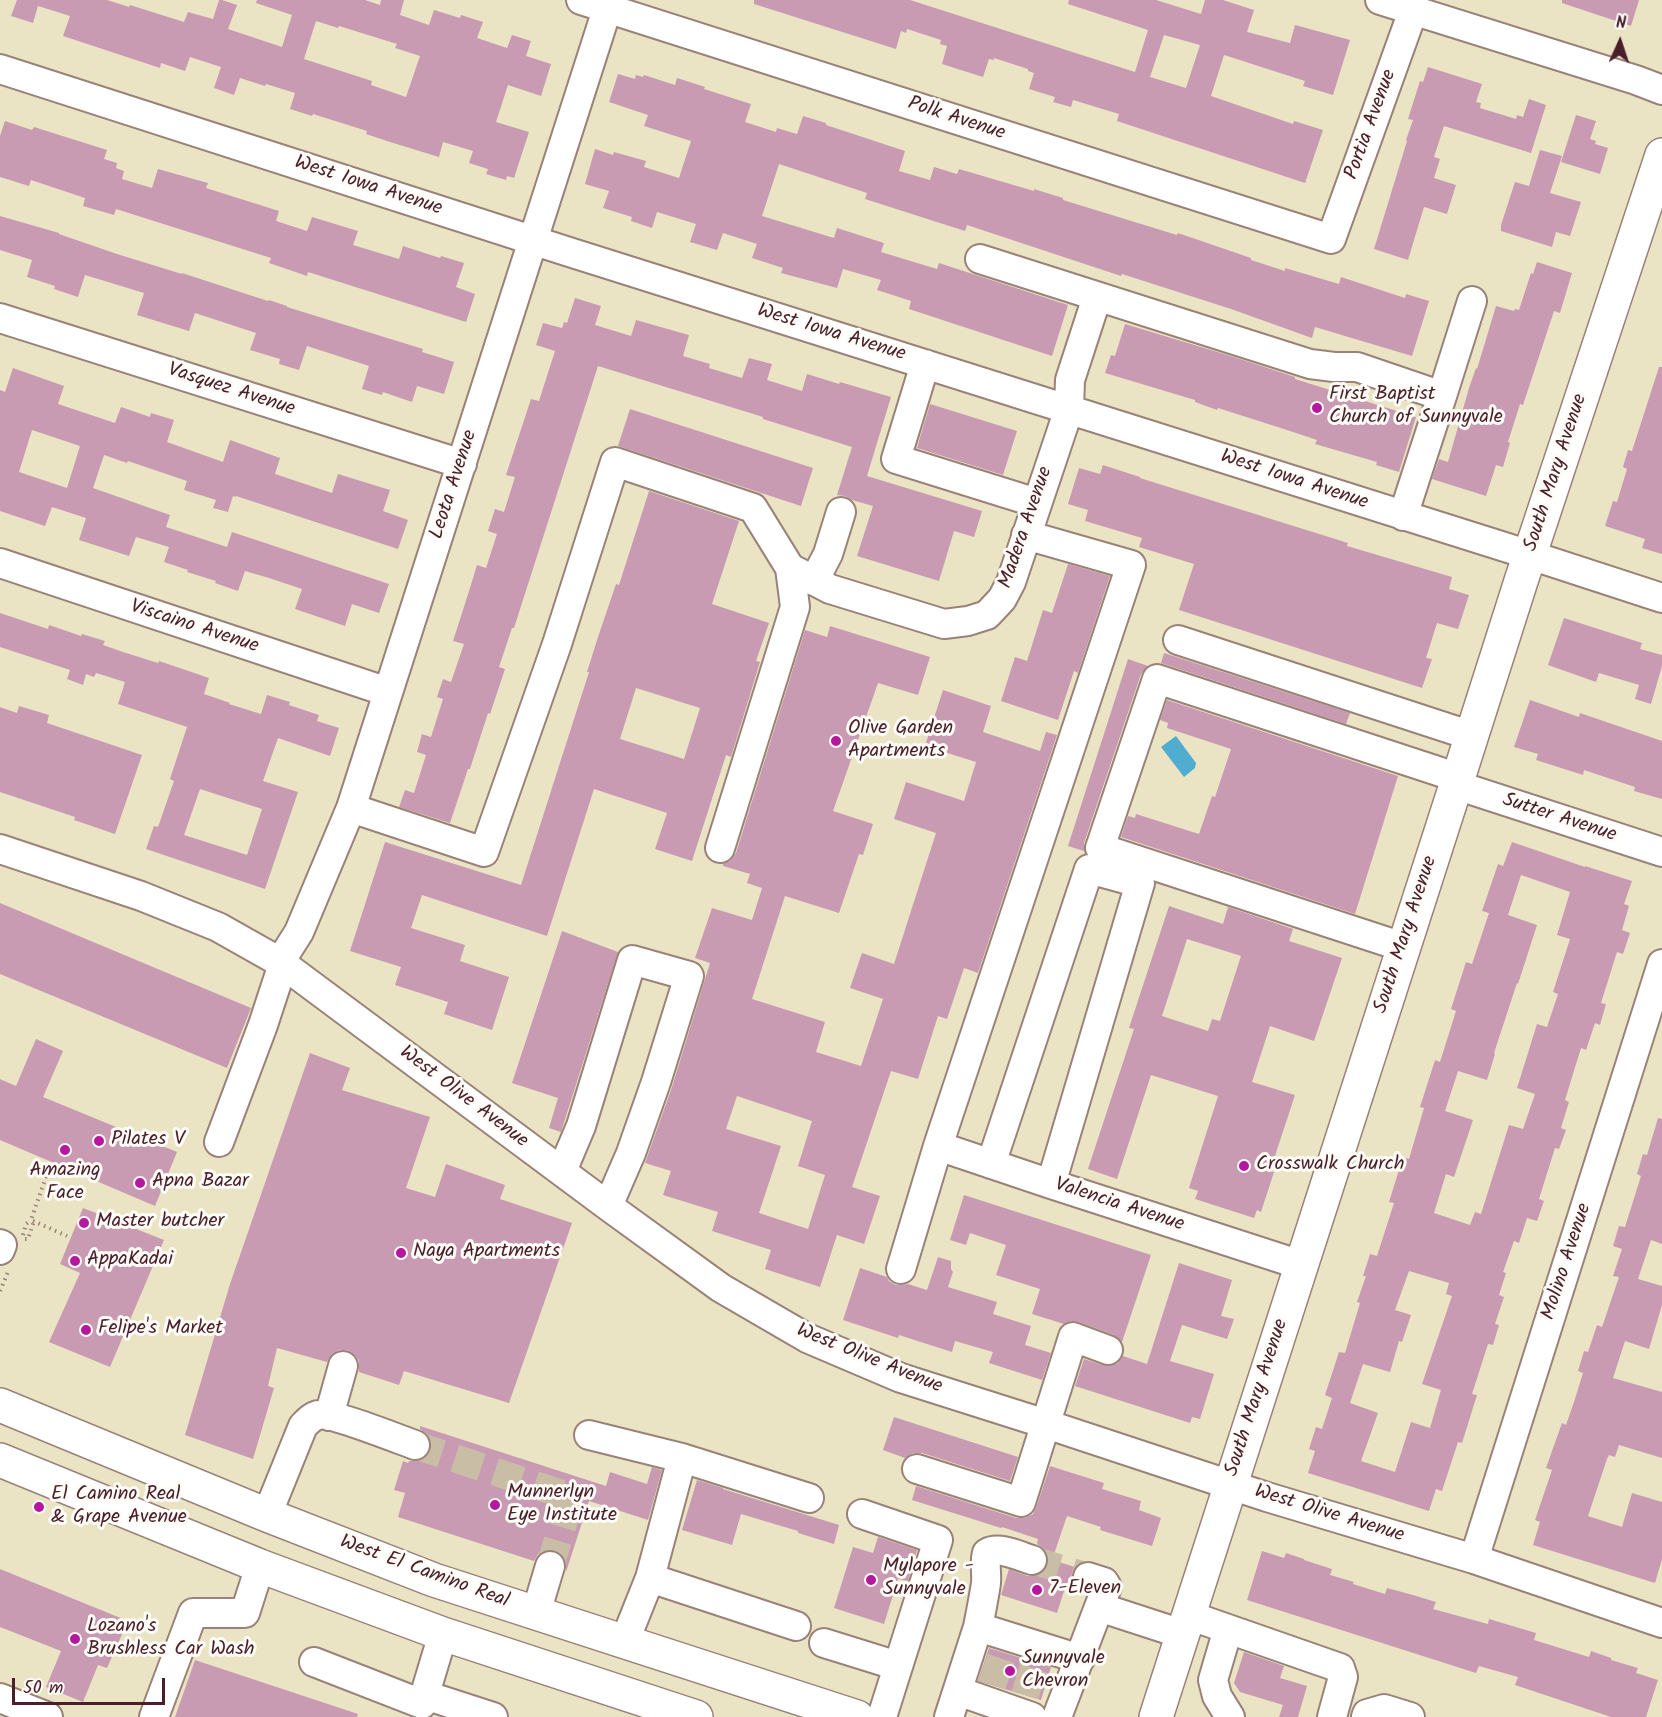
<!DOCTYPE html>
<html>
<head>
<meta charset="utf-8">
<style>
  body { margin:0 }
  #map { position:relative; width:1662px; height:1717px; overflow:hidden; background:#eae4c5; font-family:Kalam,sans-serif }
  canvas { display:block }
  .north { position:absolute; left:1590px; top:12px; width:60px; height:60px; -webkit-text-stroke:4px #fdfcf7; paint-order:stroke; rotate:3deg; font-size:16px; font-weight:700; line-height:24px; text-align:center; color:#4a1f2b }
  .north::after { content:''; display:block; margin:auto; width:21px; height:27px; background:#4a1f2b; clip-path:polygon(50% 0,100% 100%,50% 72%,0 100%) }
  .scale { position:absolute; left:12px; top:1678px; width:153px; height:27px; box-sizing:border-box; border:3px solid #4a1f2b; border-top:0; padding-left:8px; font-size:18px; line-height:21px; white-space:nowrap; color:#4a1f2b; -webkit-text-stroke:4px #fdfcf7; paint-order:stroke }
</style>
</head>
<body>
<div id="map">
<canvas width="1662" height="1717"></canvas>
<div class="north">N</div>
<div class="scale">50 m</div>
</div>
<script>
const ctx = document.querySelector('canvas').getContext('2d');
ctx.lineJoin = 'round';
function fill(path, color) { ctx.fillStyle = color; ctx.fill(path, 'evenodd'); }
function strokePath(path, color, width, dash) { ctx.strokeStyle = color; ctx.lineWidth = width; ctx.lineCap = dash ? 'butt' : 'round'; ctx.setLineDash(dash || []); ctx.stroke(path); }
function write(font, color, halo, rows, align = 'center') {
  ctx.font = font + ' Kalam,sans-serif'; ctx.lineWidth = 6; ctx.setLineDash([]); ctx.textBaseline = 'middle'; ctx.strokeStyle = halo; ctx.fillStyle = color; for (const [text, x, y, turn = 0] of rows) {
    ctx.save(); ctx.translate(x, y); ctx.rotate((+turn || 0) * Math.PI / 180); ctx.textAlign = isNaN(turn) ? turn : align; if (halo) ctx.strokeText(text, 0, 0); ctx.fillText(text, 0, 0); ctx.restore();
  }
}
const water = new Path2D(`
  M1176,736L1196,763L1195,768L1184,777L1161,747Z`);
const building = new Path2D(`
  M17,0H107L129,7L130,5L184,22L188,12L213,19L219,0H222L237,5L228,29L282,47L292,15L256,3L257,0H365L380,5L381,0H404L400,15L429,25L434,10L460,18L461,15L483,22L477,38L507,48L512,35L531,41L526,56L551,64L541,96L508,85L496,122L529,132L514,178L507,176L506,180L486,174L488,169L469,163L473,151L443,142L439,157L390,142L366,134L367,131L313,114L312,116L290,109L295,93L266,84L265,86L240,78L234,95L214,88L221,67L190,57L185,71L161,63L160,68L63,36L70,16L38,6L33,23L11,16ZM316,21L338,28L339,26L397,44L395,48L420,56L406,97L371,85L372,81L304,59Z
  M754,0H910L1135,72L1148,30L1068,4L1069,0H1156L1201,14L1205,0H1223L1254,10L1247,32L1290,43L1295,25L1350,40L1333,95L1303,86L1305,81L1224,55L1211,96L1293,124L1294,121L1323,130L1305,183L1117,121L1119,114L1073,100L1071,107L1053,102L1055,97L1029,89L1034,73L1028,71V69L994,58V60L989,59L983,77L942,64L947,46L940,44L941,40L907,29L906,33L901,31L896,49L754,4ZM1164,35L1200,45L1186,88L1150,77Z
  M1562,0H1639L1631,26L1562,3Z
  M1428,67L1482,84L1476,102L1481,103L1480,108L1516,119L1517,115L1523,117L1529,99L1546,105L1531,153L1444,126L1434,157L1440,159L1434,178L1456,185L1447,214L1424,207L1408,260L1374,249L1407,141L1406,140L1413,120L1408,119L1420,81L1423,82Z
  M618,74L635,79L636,75L643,77L644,75L675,85L677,78L705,87L704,89L751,104L745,122L776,132L777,128L797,134L803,116L826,123V125L905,151L899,171L930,180L934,167L957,174L959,169L1034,191V189L1063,198V200L1177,235L1178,233L1251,258V260L1285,271V268L1339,284L1341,277L1405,298L1406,294L1429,301L1412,356L1315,327L1312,338L1231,309L1122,274L1121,276L967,225L965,231L865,199L867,193L779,164L762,216L834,238L837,228L884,243L881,252L937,269L939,263L1068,305L1052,356L909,309L911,301L877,290L881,280L843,269L837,288L781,273L783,268L752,258L757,244L723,233L717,250L690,242L696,224L657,212L652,228L631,221L632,217L603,208L609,191L585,184L595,149L613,155L614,152L646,161L644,167L679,178L691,141L644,126L648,115L609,102Z
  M1576,115L1596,121L1590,139L1596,141L1595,144L1608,148L1600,174L1561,162Z
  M5,121L32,130L34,127L107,150L104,159L117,163L116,168L124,171L122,179L152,188L158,169L208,183L206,188L279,211L276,221L307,231L312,217L358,231L353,245L399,259L403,246L440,258L441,256L464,263L456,287L475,294L466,322L308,272L307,276L269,263L271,258L116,209L114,215L83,206L85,198L31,180L29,186L0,177V136Z
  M1540,150L1562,156L1550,193L1581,202L1570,236L1556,232L1552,247L1501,231V225L1515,182L1529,186Z
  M0,216L59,233V234L117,254L182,274V273L268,301L269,300L287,306V307L423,349L422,352L454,362L444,394L417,386L412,402L383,392L382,395L362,389L369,366L307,346L299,370L279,364L280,359L250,350L256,333L195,313L189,331L137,315L144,293L85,275L78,297L54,289L55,286L27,277L32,260L0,250Z
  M1537,262L1572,273L1560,313L1554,311L1523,405L1520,404L1508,442L1510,443L1503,467L1496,465L1486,496L1432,479L1439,459L1448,462L1469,388L1476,368L1477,369L1496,306L1514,311L1515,309L1519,310L1531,273L1533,274Z
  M575,298L601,306L595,325L631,336L636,320L689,335L683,356L710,364L709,368L742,378L749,358L772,364L767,380L802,391L807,374L839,384L840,382L891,397L867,476L982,511L974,537L954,531L939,581L857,556L873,506L852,500L845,496L837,495L852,447L763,419V417L598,366L514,628H512L499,667L505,669L490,714L488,713L470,769H468L450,823L399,807L405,790L414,793L426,755L417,752L422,734L431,737L443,699L437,697L443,679L451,682L464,644L453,641L470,588L477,565L486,568L497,534L488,531L495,509L504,512L515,477L506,475L531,399L539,401L555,351L536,345L543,323L562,328L564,322L567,323Z
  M1125,324L1234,357L1295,377V379L1416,417L1399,472L1376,465L1377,462L1315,444L1317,440L1287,430L1218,408L1217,410L1195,402V400L1105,373L1111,355L1115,356Z
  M1659,367H1662V554L1642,548L1645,539L1605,526L1613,501L1617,502L1627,469L1623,467L1628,450L1632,451Z
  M13,368L64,386L58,404L115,423L121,407L150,417L151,413L174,420L167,442L223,462L230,440L280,458L275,474L332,493L338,474L390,490L383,511L408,520L398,549L236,496L235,497L233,496L228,512L213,508L216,500L184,490L187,481L128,461L127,463L104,455L93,488L170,515L166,527L227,547L232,532L389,584L379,613L352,604L345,626L295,609L302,589L269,578L245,571L238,591L215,583L216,581L187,572L188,570L164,562L169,547L136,537L129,556L79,540L86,518L52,507L45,526L0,511V390L5,392ZM32,430L80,446L67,488L19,472Z
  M930,404L1017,431L1003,475L917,448Z
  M630,409L813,468L801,506L618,446Z
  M1103,465L1140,477V478L1348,543L1347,546L1452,577L1449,589L1469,595L1458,629L1437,623L1426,658L1432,659L1422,688L1179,610L1194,564L1139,547L1142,538L1085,521L1088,510L1068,504L1079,468L1100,474Z
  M649,491L739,521L712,604L769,623L756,661L760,662L731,757L726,755L692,861L655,849L667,813L594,789L547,936L422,895L411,928L465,945L460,961L509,977L492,1030L444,1014L448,1002L395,985L401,967L350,951L385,842L521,885L589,672H587L598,637L616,584L619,585ZM636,688L700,708L684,759L620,739Z
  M1068,564L1110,576L1078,673L1074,671L1058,720L1001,701L1015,657L1027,661L1043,610L1052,613Z
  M0,613L48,629L49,625L81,636L82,634L105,641L103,645L123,652L158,663L159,661L209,678L204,694L230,703L229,704L261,714L267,695L290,702L289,705L319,715L317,721L339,728L330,756L278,738L263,781L298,792L265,889L146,849L154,826L158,827L174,781L170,779L187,727L118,704L125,682L96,673L94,677L86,674L83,685L67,679L70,670L0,647ZM200,789L262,809L247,855L184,835Z
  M1564,618L1642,643L1640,649L1662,655V666L1651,704L1635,699L1639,685L1599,673L1596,682L1548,665Z
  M830,626L930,657L918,695L878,683L833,811L873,824L863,855L859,854L839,913L785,896L752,999L825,1022L816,1052L861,1066L883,999L850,988L862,953L894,964L936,833L894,819L906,782L964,801L976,762L925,746L943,690L991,706L983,732L1040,751L1046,732L1057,735L978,973L964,968L947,1019L938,1016L918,1079L891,1071L852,1187L880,1196L864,1244L837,1235L820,1287L765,1269L771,1250L712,1231L718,1212L663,1195L671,1171L645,1163L672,1087L710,963L695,958L712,908L752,920L762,888L747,883L750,874L723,866V864L731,860L736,853L805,630L827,637ZM737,1096L812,1121L798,1166L825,1175L808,1229L759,1213L781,1146L726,1129Z
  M1164,653L1350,713L1346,724L1161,663Z
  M1128,659L1148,666L1141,674L1084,843V851L1068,846Z
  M1167,700L1398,776L1355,914L1121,837L1128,816L1135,818L1136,814L1199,834L1212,796L1215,797L1231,749L1167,728L1168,723L1160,720Z
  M1530,700L1579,717L1580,713L1662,741V799L1634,791L1635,787L1584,770L1583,775L1536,760L1538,754L1514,747Z
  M19,706L49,715L47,723L142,755L115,834L74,820L75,817L0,792V707L17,713Z
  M1512,842L1585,867V866L1632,881L1624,904L1629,906L1622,930L1630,933L1623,954L1617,952L1601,1003L1606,1004L1600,1025L1595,1023L1586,1050L1581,1048L1565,1100L1569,1102L1561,1128L1566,1130L1559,1149L1555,1148L1539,1199L1544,1201L1537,1221L1527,1218L1519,1243L1514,1241L1503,1272L1506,1273L1499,1295L1504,1297L1495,1324L1499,1325L1493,1345L1488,1344L1472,1394L1477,1395L1462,1443L1458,1442L1442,1491L1436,1489L1429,1511L1308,1473L1315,1451L1309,1449L1316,1427L1322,1429L1332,1398L1325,1395L1339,1352L1345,1353L1360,1303L1357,1302L1366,1276H1363L1370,1254L1377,1256L1394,1203L1389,1202L1403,1157L1409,1159L1424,1108L1420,1107L1435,1060L1440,1062L1456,1011L1451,1009L1466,962L1472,964L1489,913L1482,911L1498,864L1503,866ZM1521,875L1570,892L1557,935L1570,939L1553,992L1558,994L1547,1027L1537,1024L1517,1088L1535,1094L1523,1129L1509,1125L1481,1214L1475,1212L1470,1225L1434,1213L1446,1174L1454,1177L1473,1120L1445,1111L1458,1071L1487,1080L1495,1054L1494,1053L1517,983L1518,984L1537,925L1508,915ZM1409,1271L1449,1283L1446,1294L1452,1296L1422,1384L1441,1390L1430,1428L1411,1422L1395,1472L1361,1461L1378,1413L1350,1403L1363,1364L1390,1372L1399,1341L1402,1342L1411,1315L1395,1310Z
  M0,903L251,1008L227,1068L0,974Z
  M1169,906L1223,924L1228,907L1293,929L1289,941L1342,958L1314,1041L1270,1026L1252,1082L1295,1095L1270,1171L1274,1172L1261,1212L1257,1210L1254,1218L1195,1199L1198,1191L1189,1188L1218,1096L1151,1075L1117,1179L1088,1169L1134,1029L1129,1028ZM1187,939L1241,956L1220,1021L1212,1019L1208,1031L1162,1016Z
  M562,931L618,952L561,1132L549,1128L558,1098L512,1083Z
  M36,1039L63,1051L43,1097L177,1152L155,1206L0,1140V1079L16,1086Z
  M310,1053L350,1068L342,1090L430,1117L406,1188L435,1197L446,1164L505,1185L500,1199L572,1223L509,1403L404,1371L399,1385L359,1372V1361L354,1354L347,1350H339L332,1354L327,1362L277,1348L268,1386L274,1388L253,1459L185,1435L230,1284Z
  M1658,1118L1662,1119V1244L1651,1240L1638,1279L1662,1286V1305L1649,1349L1625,1341L1613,1378L1662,1392V1458L1619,1445L1615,1457L1609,1455L1607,1459L1588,1516L1622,1527L1632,1493L1662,1502V1559L1655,1583L1533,1545L1540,1522L1535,1520L1552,1470L1546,1468L1562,1423L1566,1425L1574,1402L1583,1373L1578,1371L1584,1351L1588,1352L1597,1325L1602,1327L1619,1277L1613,1276L1622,1249L1613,1246L1619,1226L1625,1227L1641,1176L1637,1174L1643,1154L1647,1155Z
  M964,1195L1151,1255L1122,1342L1114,1335L1079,1322L1071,1321L1064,1324L1032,1314L1040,1289L996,1275L1006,1245L970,1233L966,1245L950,1240Z
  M83,1208L164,1240L110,1367L49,1342L80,1273L60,1264Z
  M938,1257L951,1261V1269L953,1272L948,1287L997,1302L993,1314L1031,1326L1025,1345L1051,1353L1042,1380L989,1363L993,1352L955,1341L952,1352L899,1335L898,1338L843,1320L860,1268L887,1277L889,1281L896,1285H904L908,1284L927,1290Z
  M1179,1263L1232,1280L1221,1316L1234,1319L1227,1339L1182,1325L1170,1361L1214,1374L1200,1419L1192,1417L1190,1423L1075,1386L1084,1359L1102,1365L1110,1366L1118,1363L1123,1356L1147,1364Z
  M894,1417L1018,1457L1010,1481L922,1453H913L905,1458L883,1450Z
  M420,1426L606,1486L610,1472L647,1484L652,1467L662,1470L648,1520L589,1501L566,1572V1562L562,1554L555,1550H546L538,1554L534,1561L398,1517L405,1493L394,1490L403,1461L408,1463L409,1461H418L426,1457L431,1450V1442L427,1434L420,1429Z
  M1050,1466L1104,1483L1102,1489L1141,1501L1139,1510L1161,1518L1152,1546L1100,1530L1101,1527L1067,1516L1052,1560L1075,1567L1072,1573V1581L1076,1589L1083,1593L1065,1588L1057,1613L1001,1595L1009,1569L1027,1576H1036L1043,1572L1047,1566L1048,1557L1044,1549L1037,1544L1038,1539L1002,1527L1001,1528L912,1500L916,1486L1016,1518H1025L1033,1514L1036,1508Z
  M697,1480L723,1488V1489L839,1525L834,1544L798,1533V1531L741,1514L732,1545L682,1530Z
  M878,1537L917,1550L908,1581L898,1579L884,1624L834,1608L853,1547L873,1553Z
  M1262,1551L1284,1558L1286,1553L1304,1559V1560L1332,1569L1330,1575L1354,1582L1353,1584L1385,1594L1387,1588L1413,1595L1436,1602L1433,1609L1488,1624L1489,1619L1536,1633L1534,1640L1589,1657L1591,1651L1611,1658V1660L1638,1668L1636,1673L1658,1680L1646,1717H1611L1515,1685L1518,1677L1479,1666L1476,1673L1247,1600Z
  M0,1569L128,1621L107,1668L98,1665L83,1702L46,1687L61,1651L0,1627Z
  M989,1648L1051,1667L1041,1700L978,1681Z
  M1244,1652L1284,1666L1280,1678L1307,1686L1298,1717H1279L1283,1705L1240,1692L1234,1683Z
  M195,1660L358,1714L357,1717H175Z`);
const minorTunnel = new Path2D(`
  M415,1445L571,1497L550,1566
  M1032,1560L1088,1577
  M992,1685L1004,1650
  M1025,1695L1036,1660`);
const path = new Path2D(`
  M48,1171L31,1220L67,1236
  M23,1235L26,1224L31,1220
  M25,1239H28L34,1221
  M0,1291L8,1272`);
const minor = new Path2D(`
  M581,0L1331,239L1413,11
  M1380,0L1636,80L1662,90
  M0,69L566,251L1530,555L1662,598
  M980,259L1310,364L1334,367H1357L1442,396L1403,516
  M0,318L462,464
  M925,364L896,459L1037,503
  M1442,396L1472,301
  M0,563L388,692
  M790,568L830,589L944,624L968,621L987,615L1002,599L1011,582L1069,409L1070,380L1097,297
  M814,581L828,554L841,512
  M1178,640L1472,736
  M1456,785L1662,852
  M351,808L484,852L557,644L615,462L753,508L790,568L795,607L720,848
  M0,849L141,896L218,927L280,962L608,1206L721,1288L807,1338L901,1378L1046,1424L1267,1497L1474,1559L1662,1623
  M1403,947L1100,848L1157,679L1459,778
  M280,962L299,932L351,808L610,0
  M219,1142L263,1025L283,964
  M938,1146L1051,1184L1301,1265
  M991,1164L1089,869L1140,883L1051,1184
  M562,1171L581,1126L632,960L689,976L656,1082L631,1153L608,1206
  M0,1244L2,1245L0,1250
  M901,1269L938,1146L1131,565L1026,535
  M329,1416L343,1366
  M589,1435L682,1458
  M917,1469L1021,1502L1073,1337L1108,1350
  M862,1514L938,1540L882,1717
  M267,1515L303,1426C308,1421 311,1417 318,1415C331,1412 398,1439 415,1445
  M1474,1559L1662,964
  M1088,1577L1104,1582L1107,1587L1099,1607
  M650,1578L796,1626
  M536,1613L550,1566
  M1188,1615L1340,1668L1343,1677L1332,1717
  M978,1627C981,1612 984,1597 986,1583C987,1572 984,1563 987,1553C999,1546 1019,1556 1032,1560
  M1228,1629L1213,1680L1217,1696L1230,1717
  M624,1643L650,1578L682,1458L809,1498
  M824,1643L898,1666
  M314,1662L422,1704L443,1634
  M958,1691L1032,1717
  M425,1695L493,1717
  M0,1698L48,1717
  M154,1717L193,1613H245L260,1566
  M949,1717L978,1627L1080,1659
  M1057,1717L1099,1607L1182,1634
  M1366,1717L1367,1714L1384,1709L1410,1717`);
const major = new Path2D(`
  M0,1405L267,1515L434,1580L857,1717
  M0,1460L260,1566L443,1634L696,1717
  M1156,1717L1456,785L1521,581L1662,155`);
const markers = [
  [1317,408,6,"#b5179e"],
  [836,741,6,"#b5179e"],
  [99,1141,6,"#b5179e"],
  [65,1150,6,"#b5179e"],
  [1244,1166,6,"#b5179e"],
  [140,1183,6,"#b5179e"],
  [84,1223,6,"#b5179e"],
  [401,1253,6,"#b5179e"],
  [75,1261,6,"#b5179e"],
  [86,1330,6,"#b5179e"],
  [495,1505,6,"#b5179e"],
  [39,1507,6,"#b5179e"],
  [871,1580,6,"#b5179e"],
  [1037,1590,6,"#b5179e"],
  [75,1639,6,"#b5179e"],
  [1010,1671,6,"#b5179e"]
];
const streetNames = [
  ["Polk Avenue",956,120,18],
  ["Portia Avenue",1372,125,-70],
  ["West Iowa Avenue",368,187,18],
  ["West Iowa Avenue",831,334,17],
  ["Vasquez Avenue",231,391,18],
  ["South Mary Avenue",1557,473,-72],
  ["West Iowa Avenue",1294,481,18],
  ["Leota Avenue",455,485,-72],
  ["Madera Avenue",1027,528,-71],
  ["Viscaino Avenue",194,628,18],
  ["Sutter Avenue",1559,819,18],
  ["South Mary Avenue",1407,935,-72],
  ["West Olive Avenue",463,1098,37],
  ["Valencia Avenue",1119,1206,18],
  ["Molino Avenue",1568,1262,-72],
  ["West Olive Avenue",869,1360,22],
  ["South Mary Avenue",1258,1398,-72],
  ["West Olive Avenue",1329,1515,17],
  ["West El Camino Real",424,1573,20]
];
const poiNames = [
  ["First Baptist",1329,396],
  ["Church of Sunnyvale",1329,419],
  ["Olive Garden",848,730],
  ["Apartments",848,753],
  ["Pilates V",111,1141],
  ["Crosswalk Church",1256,1166],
  ["Amazing",65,1172,"center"],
  ["Face",65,1195,"center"],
  ["Apna Bazar",152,1183],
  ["Master butcher",96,1223],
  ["Naya Apartments",413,1253],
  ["AppaKadai",87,1261],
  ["Felipe's Market",98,1330],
  ["Munnerlyn",507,1494],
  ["Eye Institute",507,1517],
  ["El Camino Real",51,1496],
  ["& Grape Avenue",51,1519],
  ["Mylapore -",883,1568],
  ["Sunnyvale",883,1591],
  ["7-Eleven",1049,1590],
  ["Lozano's",87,1628],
  ["Brushless Car Wash",87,1651],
  ["Sunnyvale",1022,1660],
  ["Chevron",1022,1683]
];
fill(water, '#51adcf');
fill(building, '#c89bb3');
strokePath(minorTunnel, '#cabda6', 28, [28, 14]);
strokePath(minor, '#9a8278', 32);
strokePath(major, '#9a8278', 36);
strokePath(path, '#9a8278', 4, [1.5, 4.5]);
strokePath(minor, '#fff', 28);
strokePath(major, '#fff', 33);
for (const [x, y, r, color] of markers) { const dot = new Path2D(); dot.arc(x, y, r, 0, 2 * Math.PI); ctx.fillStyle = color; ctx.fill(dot); strokePath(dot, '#fdfcf7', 2); }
write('20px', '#4a1f2b', '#fdfcf7', streetNames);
write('20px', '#4a1f2b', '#fdfcf7', poiNames, 'left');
</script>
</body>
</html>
